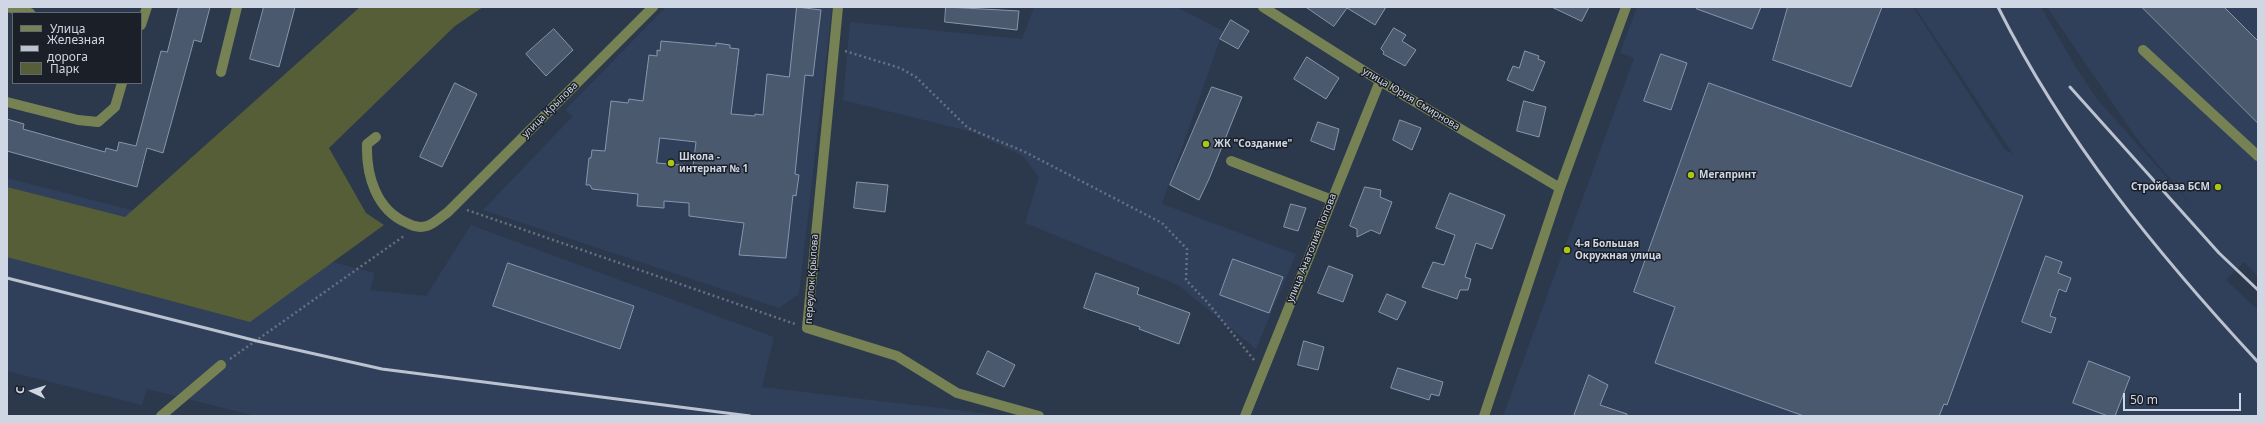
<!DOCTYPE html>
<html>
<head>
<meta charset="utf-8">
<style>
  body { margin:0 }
  #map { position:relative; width:2265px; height:423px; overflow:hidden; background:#2c384c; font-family:"Noto Sans",sans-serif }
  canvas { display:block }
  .frame { position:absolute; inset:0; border:8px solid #d0d7e4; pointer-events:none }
  .legend { position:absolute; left:12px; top:12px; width:130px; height:72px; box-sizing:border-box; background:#1a1f28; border:1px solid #636973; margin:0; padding:5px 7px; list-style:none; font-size:12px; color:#d0d7e4 }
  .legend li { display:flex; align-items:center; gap:8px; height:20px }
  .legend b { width:20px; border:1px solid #636973 }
  .north { position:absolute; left:12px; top:371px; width:40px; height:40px; -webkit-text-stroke:3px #1a1f28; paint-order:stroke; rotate:274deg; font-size:11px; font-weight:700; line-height:16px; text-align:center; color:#d0d7e4 }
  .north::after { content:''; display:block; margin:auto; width:14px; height:18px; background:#d0d7e4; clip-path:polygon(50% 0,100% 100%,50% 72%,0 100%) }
  .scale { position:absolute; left:2123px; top:393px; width:118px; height:18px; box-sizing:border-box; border:2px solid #d0d7e4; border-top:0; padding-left:5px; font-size:12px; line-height:14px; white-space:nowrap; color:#d0d7e4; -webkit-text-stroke:3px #1a1f28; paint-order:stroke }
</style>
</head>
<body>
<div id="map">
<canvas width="2265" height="423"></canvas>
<div class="frame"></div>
<ul class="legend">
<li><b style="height:5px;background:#778254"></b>Улица</li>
<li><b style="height:5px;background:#bbc2d0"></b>Железная дорога</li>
<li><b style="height:11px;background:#555e37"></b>Парк</li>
</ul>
<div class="north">С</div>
<div class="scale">50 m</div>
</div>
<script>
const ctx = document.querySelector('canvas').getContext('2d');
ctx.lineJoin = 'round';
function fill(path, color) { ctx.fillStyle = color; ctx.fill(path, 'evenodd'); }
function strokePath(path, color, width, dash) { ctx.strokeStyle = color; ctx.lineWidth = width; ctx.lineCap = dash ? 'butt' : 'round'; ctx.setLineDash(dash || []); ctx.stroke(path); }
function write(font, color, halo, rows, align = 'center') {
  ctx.font = font + ' "Noto Sans",sans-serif'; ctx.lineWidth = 3; ctx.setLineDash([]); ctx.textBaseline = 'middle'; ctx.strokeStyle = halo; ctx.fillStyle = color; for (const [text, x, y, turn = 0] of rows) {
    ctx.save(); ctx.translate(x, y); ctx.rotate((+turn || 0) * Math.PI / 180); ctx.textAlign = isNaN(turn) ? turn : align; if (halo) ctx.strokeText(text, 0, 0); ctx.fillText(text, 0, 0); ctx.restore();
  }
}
const built = new Path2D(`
  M666,7H832L799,294L779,308L483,210L573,116L565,110Z
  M1034,7H1177L1223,31L1162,204L1296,254L1256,349L1178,285L1025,223L1039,177L1023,156L972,132L843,100L850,22L1022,39Z
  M1637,7H1913L2005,150L2013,154L1915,7H2041L2077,69L2097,99L2195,209L2137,139L2047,7H2258V276L2244,262L2226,280L2258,310V416H1503L1634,58L1620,53Z
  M7,178L375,273L370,290L426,296L471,225L774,337L762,387L1006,416H256L147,389L142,405L7,371Z`);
const green = new Path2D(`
  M360,7H483L455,26L329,148L366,213L384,225L250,322L7,257V187L125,217Z`);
const building = new Path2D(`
  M179,7H210L201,42L194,40L163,153L147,148L137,187L7,151V119L24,124L23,129L105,152L106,148L117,151L119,142L136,146L161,51L167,52Z
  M264,7H295L279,67L250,59Z
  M797,7L821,10L813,76L805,75L795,174L799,175L796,196L793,195L786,258L739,255L744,223L689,216V203L664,201V208L637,206L638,194L592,189L590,185H586L589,158H591L592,150L605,151L611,101L628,103L629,99L643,101L649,55L657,56V50L660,51L661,41L716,46V43L730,45V48L739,49L731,114L755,116V114L763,115L767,74L789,77ZM660,138L696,142L693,166L657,163Z
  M946,7L1019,11L1017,30L945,22Z
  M1306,7H1386L1375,25L1347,8L1334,26Z
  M1552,7H1589L1582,21Z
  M1697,7H1761L1752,29L1697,9Z
  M1788,7H1882L1851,87L1773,60Z
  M2142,7H2224L2258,41V123Z
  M1231,20L1249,31L1238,49L1220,39Z
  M1394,28L1406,35L1402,41L1416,50L1405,66L1383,54L1384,52L1381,49Z
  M554,29L573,50L546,76L526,54Z
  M1525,51L1539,56L1538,59L1545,62L1533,91L1507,80L1513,66L1519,68Z
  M1661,54L1687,63L1671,110L1644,101Z
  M1307,57L1339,78L1326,99L1294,79Z
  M455,83L477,94L442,167L420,157Z
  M1709,83L2023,196L1947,405L1944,404L1939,416H1804L1655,363L1675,307L1634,292Z
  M1212,87L1242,97L1209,179L1199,200L1170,185Z
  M1524,101L1546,107L1539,137L1517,131Z
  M1400,120L1421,128L1412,150L1393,140Z
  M1318,122L1339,129L1334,150L1311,141Z
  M857,182L888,185L885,212L854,208Z
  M1365,187L1381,190L1380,197L1392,202L1380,234L1371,230L1357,237V229L1350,226Z
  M1450,193L1505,215L1492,249L1476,243L1465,277L1471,279L1468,290H1460L1457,299L1422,287L1433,262L1444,265L1455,235L1436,228Z
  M1291,204L1306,208L1298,231L1284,227Z
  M2046,256L2062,262L2058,273L2071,278L2066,292L2059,289L2050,316L2056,318L2051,333L2022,322Z
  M1233,259L1283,277L1269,313L1220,295Z
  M508,263L634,306L620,349L493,306Z
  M1329,266L1353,275L1343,302L1318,293Z
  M1096,273L1139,288L1137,294L1190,313L1179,344L1139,329L1140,327L1084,308Z
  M1387,294L1406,302L1397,320L1379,312Z
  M1304,341L1324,347L1318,370L1298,365Z
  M988,351L1015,365L1004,387L977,374Z
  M2089,361L2130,377L2115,416H2108L2073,403Z
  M1398,368L1443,382L1439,396L1431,394L1429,400L1391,388Z
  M1589,375L1608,385L1600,405L1627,414V416H1574Z`);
const path = new Path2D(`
  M845,51L900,68L916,77L968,128L1025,152L1162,223L1187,249L1186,280L1208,303L1254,360
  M467,210L795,324
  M230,359L404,236`);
const minor = new Path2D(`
  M7,7L30,13
  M838,7L807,328L897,356L957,393L1039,416
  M1263,7L1380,81L1560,188
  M141,25L147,7
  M2143,50L2258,156
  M221,72L237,7
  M7,102L78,120L98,122L115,107L122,83
  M376,137L367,144C366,175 376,210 407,223C414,227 420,228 427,226C434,224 442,216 448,212L653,7
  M1231,161L1332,200
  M161,416L221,365
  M1245,416L1380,81
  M1484,416L1560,188L1626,7`);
const rail = new Path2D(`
  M1998,7C2065,141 2157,253 2258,362
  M2070,87L2219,253L2258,290
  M7,278L257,341L382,369L750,416`);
const markers = [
  [1206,144,4,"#abc616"],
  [671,163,4,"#abc616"],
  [1691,175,4,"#abc616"],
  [2218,187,4,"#abc616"],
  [1567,250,4,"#abc616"]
];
const streetNames = [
  ["улица Юрия Смирнова",1411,99,31],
  ["улица Крылова",550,110,-45],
  ["улица Анатолия Попова",1312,248,-68],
  ["переулок Крылова",812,279,-86]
];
const poiNames = [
  ["ЖК \"Создание\"",1214,144],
  ["Школа -",679,157],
  ["интернат № 1",679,169],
  ["Мегапринт",1699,175],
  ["Стройбаза БСМ",2210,187,"right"],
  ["4-я Большая",1575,244],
  ["Окружная улица",1575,256]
];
fill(built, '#30405a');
fill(green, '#555e37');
fill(building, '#4b596e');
strokePath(building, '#8796ad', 1);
strokePath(path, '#677183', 2.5, [2, 3]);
strokePath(minor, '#778254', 10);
strokePath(rail, '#bbc2d0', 3);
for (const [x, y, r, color] of markers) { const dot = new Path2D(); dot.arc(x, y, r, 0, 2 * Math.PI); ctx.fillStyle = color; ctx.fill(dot); strokePath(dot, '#1a1f28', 1.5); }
write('10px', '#d0d7e4', '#1a1f28', streetNames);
write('bold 10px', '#d0d7e4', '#1a1f28', poiNames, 'left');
</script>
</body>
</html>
